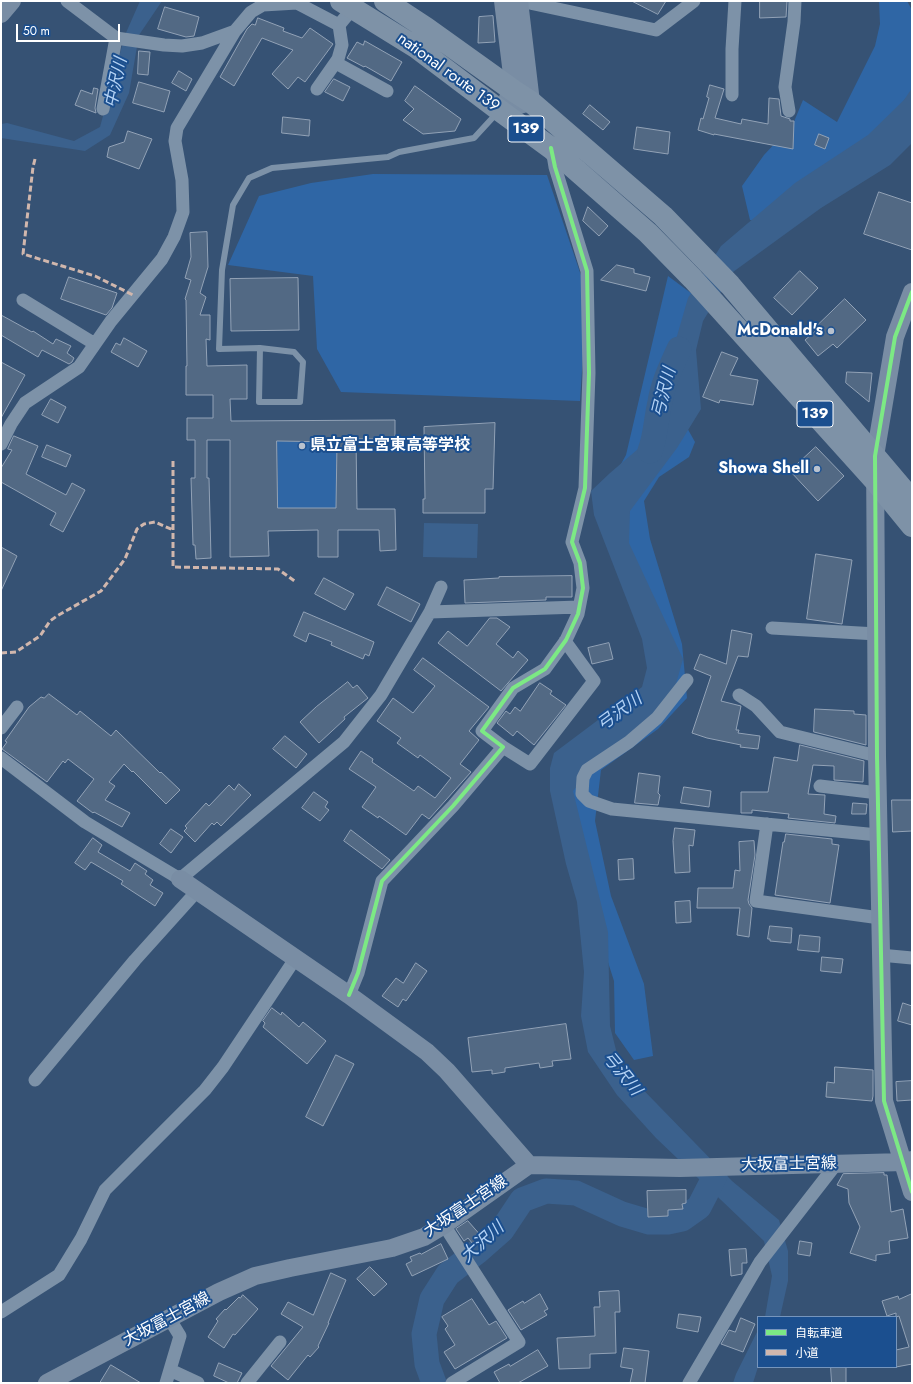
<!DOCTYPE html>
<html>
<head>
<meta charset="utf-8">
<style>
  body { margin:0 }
  #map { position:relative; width:913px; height:1384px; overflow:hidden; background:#365274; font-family:Jost,"Noto Sans JP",sans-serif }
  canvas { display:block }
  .frame { position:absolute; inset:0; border:2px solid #fff; pointer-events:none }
  .legend { position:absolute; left:757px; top:1316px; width:140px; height:52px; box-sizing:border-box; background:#1b4f8f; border:1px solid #7695bc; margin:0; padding:5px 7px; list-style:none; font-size:12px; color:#fff }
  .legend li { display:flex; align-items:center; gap:8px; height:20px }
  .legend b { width:20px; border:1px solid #7695bc }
  .scale { position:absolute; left:16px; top:24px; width:104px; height:18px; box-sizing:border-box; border:2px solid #fff; border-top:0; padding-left:5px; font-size:12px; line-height:14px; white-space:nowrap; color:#fff; -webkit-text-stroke:3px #1b4f8f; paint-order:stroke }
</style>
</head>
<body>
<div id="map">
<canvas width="913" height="1384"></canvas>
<div class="frame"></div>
<ul class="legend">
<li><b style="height:5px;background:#7ce984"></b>自転車道</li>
<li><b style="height:5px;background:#d1b7ad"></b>小道</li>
</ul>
<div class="scale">50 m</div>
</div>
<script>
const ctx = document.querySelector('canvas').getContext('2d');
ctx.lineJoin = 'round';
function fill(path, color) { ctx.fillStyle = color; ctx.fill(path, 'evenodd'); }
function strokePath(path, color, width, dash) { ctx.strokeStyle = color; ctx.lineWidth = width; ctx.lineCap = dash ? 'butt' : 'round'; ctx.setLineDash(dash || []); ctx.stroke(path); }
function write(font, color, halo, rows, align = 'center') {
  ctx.font = font + ' Jost,"Noto Sans JP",sans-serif'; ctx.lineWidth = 4; ctx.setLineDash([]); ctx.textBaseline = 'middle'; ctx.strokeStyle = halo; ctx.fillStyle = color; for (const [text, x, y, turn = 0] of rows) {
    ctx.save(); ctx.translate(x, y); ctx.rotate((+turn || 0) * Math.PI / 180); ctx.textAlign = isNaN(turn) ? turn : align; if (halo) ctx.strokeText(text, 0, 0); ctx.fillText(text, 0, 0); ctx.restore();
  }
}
const green = new Path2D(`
  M879,1H907L912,10V91L885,123L773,222L750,220L742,186L764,155L793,124L803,100L837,122L875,46L880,24Z
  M373,174L547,175L587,293L580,401L341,392L317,349L313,276L228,265L259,196L311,183Z
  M668,276L703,302L681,417L695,442L689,457L659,477L644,501L650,539L682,644L687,698L658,729L601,770L595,821L611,896L644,984L653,1056L634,1060L615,1033L614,981L592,912L558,786L648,694L653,646L601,500L626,455Z
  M277,441L337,442L336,508H278Z`);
const water = new Path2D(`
  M140,1H162L139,35L129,93L110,135L85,151L1,138V124L7,123L74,141L100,127L125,35Z
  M912,88V143L890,165L821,208L733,272L703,321L696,350L701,409L677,448L630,511L629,543L683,659L671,701L614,746L573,791L608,932L610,1026L620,1066L732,1181L779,1220L788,1251V1281L780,1317H765L772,1276L764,1241L656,1138L617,1095L588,1052L581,1016L584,972L577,902L566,864L550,791V768L554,753L642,687L647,668L642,639L594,515L591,491L610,473L638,449L658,417L664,381L688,298L721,246L795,183L868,135L904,100Z
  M424,523L478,524L477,558L423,557Z
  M758,1330V1367L753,1383H733L736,1374Z`);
const river = new Path2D(`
  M650,451C656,435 656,419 660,402C663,383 671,367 679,349
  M434,1383L427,1364L424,1334L432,1299L448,1274L477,1252L502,1230L522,1200L546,1191L576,1193L622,1214L649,1222H668L682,1219L699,1207L715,1176`);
const building = new Path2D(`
  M632,1H666L658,14Z
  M760,1H787L786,17L760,18Z
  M165,7L199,17L194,36L186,37L158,29Z
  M493,16L495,42L478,43L479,17Z
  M258,18L284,28L283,31L302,38L310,28L333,44L305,82L298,77L288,89L272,74L293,50L262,38L234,86L220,77L247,29L252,24L255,25Z
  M365,41L402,62L391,81L365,66L364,67L347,58L357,42L363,45Z
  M139,51L150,52L148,75L138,74Z
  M179,71L192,79L186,91L172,83Z
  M334,79L350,87L343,101L325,92Z
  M139,82L170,91L164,112L133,103Z
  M710,85L724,89L715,118L741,124L742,119L768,124L769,98L779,99L781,116L790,119V121H794L793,149L714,134V135L698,130L701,118L703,119L709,98L707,97Z
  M415,86L461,119L455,131L423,134L403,120L414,109L405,101Z
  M94,88L98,89L95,108L96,113L75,105L81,90L92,94Z
  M590,105L610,122L603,130L583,114Z
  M283,117L310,120L309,136L282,133Z
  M637,127L670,132L668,154L634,149Z
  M128,131L152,139L139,169L107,157L109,147L124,142Z
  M819,134L829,138L825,149L815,145Z
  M879,192L912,203V250L864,234Z
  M588,207L608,226L599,236L583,221Z
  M207,232L208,267L200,293L206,297L200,315H210V340L206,339L207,366L247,365V399H230L231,421L395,420V439H356L357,509H395L396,550L380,551L379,530H338V557H318V530L268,531L269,556L230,557V440H207V478H209L211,558L196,559L195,545H193L191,478H195V440H187V418H213V395H186V366H187L186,300L185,299L191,280L185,278L191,257L190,233ZM277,441L337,442L336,508H278Z
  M617,265L634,269V273L650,277L646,291L601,280Z
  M800,271L818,288L792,315L774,298Z
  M69,277L117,293L112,308L106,315L61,299Z
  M298,278L299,330L231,331L230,279Z
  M845,299L866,320L837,348L833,344L818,356L805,340L818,329L816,327Z
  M1,315L32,332L33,331L53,344L56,339L71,346L67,353L74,358L72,362L69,364L42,350L38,357L1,335Z
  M124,338L147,351L138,367L111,352L116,343L120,345Z
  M722,352L738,358L730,375L758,380L753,405L720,400L719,403L703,397Z
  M1,362L25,375L1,418Z
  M847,372L872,373L869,402L846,383Z
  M51,399L66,407L58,423L42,415Z
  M495,423L493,489H485V513H423V499H425L424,427Z
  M14,436L38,446L26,474L66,495L72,483L85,490L63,532L50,525L56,513L1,482V468L12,450L8,449Z
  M47,445L71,455L66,467L42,457Z
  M816,447L844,476L818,501L790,471Z
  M1,547L17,556L1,591Z
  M816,554L852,560L842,624L807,619Z
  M572,576V597H546V600L465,603L464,580L499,578V577Z
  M324,578L354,594L345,610L315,594Z
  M387,587L420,604L411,622L378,605Z
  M304,612L374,642L369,656L365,654L363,659L331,645L332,642L309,633L306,642L294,636Z
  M490,618H497L510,627L496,644L513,658L518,651L528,660L501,691L438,643L448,631L467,646Z
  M732,630L752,634L748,657L738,656L721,701L741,706L736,730H739L738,733L760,736L758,749L740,747L741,745L707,738L692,733L711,676L694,669L700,654L726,664Z
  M609,643L613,659L592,664L588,648Z
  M423,658L489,707L469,731L479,740L460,764L471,772L429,819L422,814L406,835L379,816L378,818L362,807L376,787L349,769L361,751L373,759L372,762L414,791L418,786L435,798L451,778L420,755L418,758L397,743L401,738L377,721L393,698L413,713L435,686L414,670Z
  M348,682L353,688L357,685L368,698L344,717L345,719L319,743L300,722L316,707Z
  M540,683L552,691L550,694L566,705L534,745L517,731L513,736L497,723L506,711L510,714L515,707L520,711Z
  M49,694L77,715L80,711L111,736L116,730L160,773L161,772L180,790L166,804L133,771L132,772L124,764L109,782L115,786L105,800L130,813L122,827L94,812L93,813L77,801L94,779L68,759L65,763L63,761L47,782L2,749L7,742L5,741L29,707L41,697L44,698Z
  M815,709L854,711V714L866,715V745L814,732Z
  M285,736L307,754L296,768L273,749Z
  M800,745L864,761L863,782L834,780V766L813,765L808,794L825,795L824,814L836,816L835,823L788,818L789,814L752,810V813H741V792H768L774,757L797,761Z
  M639,773L660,776L658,793L660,795L658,805L635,803Z
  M239,784L251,795L221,826L217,822L214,825L212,823L195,842L184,831L187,828L185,826L206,803L209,806L229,785L234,790Z
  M684,787L711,791L709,807L681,803Z
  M314,792L328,802L325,807L329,810L320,821L302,808Z
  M892,800H912V831L893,832Z
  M853,803L867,804L866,814H852Z
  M675,828L695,830L693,846L689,845L690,872L675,873L673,841Z
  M171,829L183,837L171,853L160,844Z
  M351,830L390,860L382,869L344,841Z
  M786,834L832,839V844L839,845L830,903L775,895L783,842H784Z
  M93,838L102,845L98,852L130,871L135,863L147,871L145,874L153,880L150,885L163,893L155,906L121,884L123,881L91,862L85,870L75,863Z
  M754,841L755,855L748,900L749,904L752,908L749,937L737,935L740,908H697L698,888H733L735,870L740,871L739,842Z
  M633,859L634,879L619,880L618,860Z
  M690,901L691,922L676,923L675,902Z
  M770,926L792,928L791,943L770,941V939H768Z
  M800,935L820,937L819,952L798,950Z
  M822,957L843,959L841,973L821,971Z
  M416,963L427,971L406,1001L403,999L398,1007L382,996L396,978L403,983Z
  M903,1003L912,1006V1025L898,1021Z
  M272,1008L281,1015L282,1012L299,1027L303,1022L326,1041L307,1064L263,1027L265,1023L263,1021Z
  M566,1024L571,1059L552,1061L553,1066L540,1068L539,1063L505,1068V1072L492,1074V1070L472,1072L468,1038Z
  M336,1055L354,1064L323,1126L306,1117Z
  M835,1067L873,1070V1096L872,1101L826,1097L827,1082L834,1083Z
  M912,1081V1100L897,1101L896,1082Z
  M884,1173V1175H887L891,1212L903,1209L908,1238L889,1241L890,1253L876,1255V1261L850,1253L860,1227L849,1203L848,1189L837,1185L843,1174Z
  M686,1190V1203L682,1204L683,1209L668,1210V1216L648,1217L647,1191Z
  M468,1221L482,1237L473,1244L468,1238L464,1241L456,1229Z
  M800,1241L812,1243L810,1256L798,1254Z
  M441,1244L448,1259L412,1276L406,1264L412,1261L410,1257L420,1253L421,1254Z
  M746,1249L747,1263H742V1274L731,1276L729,1250Z
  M370,1267L387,1284L374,1296L357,1279Z
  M331,1273L346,1280L328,1323H329L318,1346L319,1347L310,1357L308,1355L288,1380L271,1366L303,1327L281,1314L288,1302L313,1315Z
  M619,1291L620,1312H615L616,1353L590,1354V1368L559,1369L557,1338L595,1336L594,1307H600L599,1292Z
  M540,1294L548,1309L544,1311L547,1315L521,1330L508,1310L523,1301L524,1303Z
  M912,1294V1364L896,1367V1350L909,1347L899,1316L896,1317V1313L887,1316L882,1301L898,1296L899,1299Z
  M243,1295L258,1309L235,1335L233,1334L224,1348L208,1337L218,1321L216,1319L225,1309L226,1310L239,1297L240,1298Z
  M472,1299L489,1325L496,1321L507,1338L455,1369L444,1352L455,1345L445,1329L448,1326L442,1317Z
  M679,1314L701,1317L698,1332L677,1328Z
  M741,1318L755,1324L743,1352L721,1344L729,1330L735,1332Z
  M624,1348L649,1351L645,1383H630L633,1369L621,1367Z
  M538,1350L548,1366L518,1383H500L494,1372L509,1364L510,1366Z
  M219,1363L242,1373L237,1383H229L214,1376Z
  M111,1365L141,1383H100Z
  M831,1367H846V1383H832Z`);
const lane = new Path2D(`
  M260,348L259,402H300L303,362L294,352L260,348L219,349L222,270L233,205L249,178L272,168L388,157L399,152L474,138L497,113`);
const street = new Path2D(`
  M67,1L116,38L164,45L182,46L202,43L235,31L251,12L263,5L297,3L339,25L353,8
  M520,1L656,30L694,1
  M336,63L387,91
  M317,89L338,59L342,45L339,25
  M732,95V49L735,1
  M103,109L116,38
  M789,111L785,87L794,22L795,1
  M23,300L95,344
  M1,444L11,424L25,403L79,367L111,321L162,259L174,237L183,212L182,180L175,141L177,128L235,31
  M430,612L579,607
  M772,628L877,634
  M687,680L657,718L629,742L587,770L583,778L582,794L589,801L612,809L878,835
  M739,695L756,706L780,732L877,756
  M1,728L17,707
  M503,747L530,764L594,681L565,641
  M1,758L85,822L180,879L344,742L381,695L430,612L441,587
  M820,786L878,793
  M767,824L756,901L880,918
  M880,955L912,958
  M349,995L358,973L382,881L453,806L503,747L482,731L513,688L545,669L566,640L578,614L583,588L580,563L572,542L585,488L589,373L587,271L555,167L552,149
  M35,1080L135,960L198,890
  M444,1225L519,1342L452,1383
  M1,1312L59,1275L81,1239L105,1190L205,1090L223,1067L295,959
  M170,1370L198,1383
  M166,1383L180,1336L169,1318
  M247,1383L280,1342
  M689,1383L760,1262L837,1163`);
const secondary = new Path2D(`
  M503,1L514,91L508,98
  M1,14L12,1
  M499,110L531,102L519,1
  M912,292L895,337L875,456L877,756L884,1101L912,1192
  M180,879L349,995L427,1052L447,1071L529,1165
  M47,1383L219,1292L255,1276L290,1268L392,1248L424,1237L444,1225L529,1165L680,1168L904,1162L912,1160`);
const highway = new Path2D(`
  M341,1L417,48L499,110L551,148L648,233L693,279L876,482L912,526
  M385,1L426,28L514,91L531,102L663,216L730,285L912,500`);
const quiet = new Path2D(`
  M35,159L33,167L23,254L95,276L133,295
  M173,461V567L278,569L296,582
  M1,653L16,652L40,636L50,621L57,616L101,591L125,559L137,529L144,524L155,522L173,530`);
const cycleway = new Path2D(`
  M912,292L895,337L875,456L877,756L884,1101L912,1192
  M349,995L358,973L382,881L453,806L503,747L482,731L513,688L545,669L566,640L578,614L583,588L580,563L572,542L585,488L589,373L587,271L555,167L551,148`);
const markers = [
  [831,331,4,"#b9c2ce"],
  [302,446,4,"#b9c2ce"],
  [817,469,4,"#b9c2ce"]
];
const shields = [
  [526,129,36],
  [815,414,36]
];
const shieldNames = [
  ["139",526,129],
  ["139",815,414]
];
const streetNames = [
  ["national route 139",448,73,36],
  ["大坂富士宮線",789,1165,-1],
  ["大坂富士宮線",466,1207,-34],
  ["大坂富士宮線",167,1320,-28]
];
const poiNames = [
  ["McDonald's",823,331],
  ["県立富士宮東高等学校",310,446,"left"],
  ["Showa Shell",809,469]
];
const waterNames = [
  ["中沢川",117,83,-78],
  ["弓沢川",665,393,-76],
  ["弓沢川",620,713,-36],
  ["弓沢川",621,1074,51],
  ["大沢川",483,1243,-42]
];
fill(green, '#2f66a5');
fill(water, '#3b618d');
strokePath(river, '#3b618d', 25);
fill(building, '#526984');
strokePath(building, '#92a2b6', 1);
strokePath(lane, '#7d92a8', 6);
strokePath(street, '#7d92a8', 13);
strokePath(secondary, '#798da4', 18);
strokePath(highway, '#7e92a7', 22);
strokePath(quiet, '#d1b7ad', 3, [6, 3]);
strokePath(cycleway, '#7ce984', 4);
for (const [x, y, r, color] of markers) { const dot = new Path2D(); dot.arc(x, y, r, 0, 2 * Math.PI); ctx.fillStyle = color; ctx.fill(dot); strokePath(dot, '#1b4f8f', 1.5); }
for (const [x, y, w] of shields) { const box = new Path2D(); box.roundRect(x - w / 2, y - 13, w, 26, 3); ctx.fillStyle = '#1b4f8f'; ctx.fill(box); strokePath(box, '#fff', 1); }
write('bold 15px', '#fff', null, shieldNames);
write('16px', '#fff', '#1b4f8f', streetNames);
write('bold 16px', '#fff', '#1b4f8f', poiNames, 'right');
write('italic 17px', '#b5d3f5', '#1b4f8f', waterNames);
</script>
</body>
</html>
